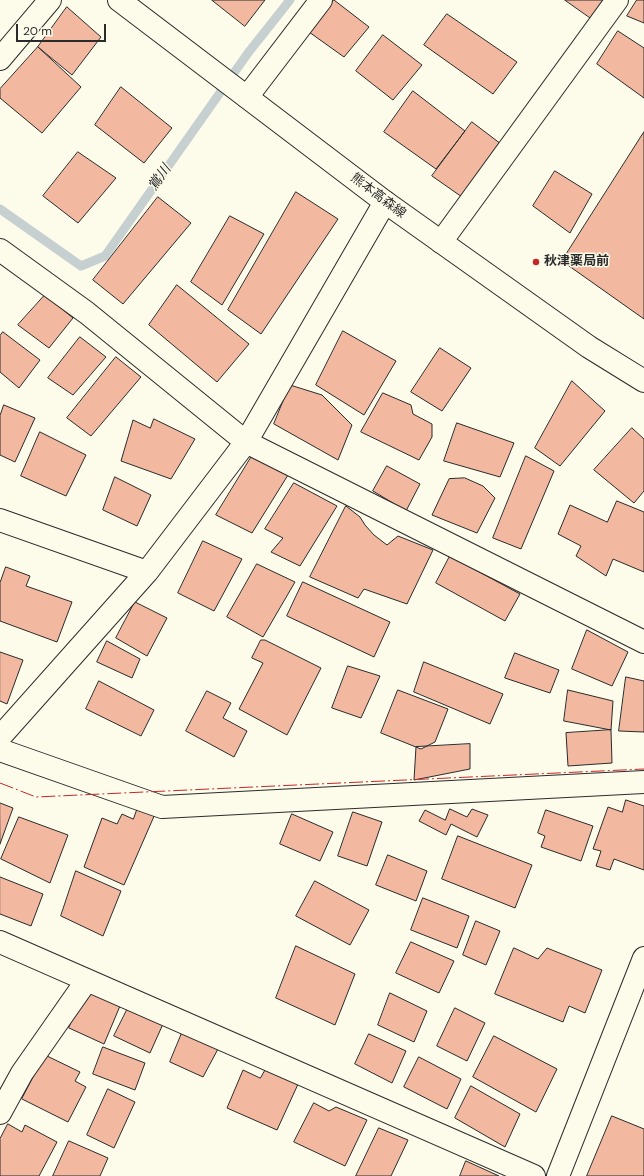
<!DOCTYPE html>
<html>
<head>
<meta charset="utf-8">
<style>
  body { margin:0 }
  #map { position:relative; width:644px; height:1176px; overflow:hidden; background:#fdfbea; font-family:"DM Sans",sans-serif }
  canvas { display:block }
  .scale { position:absolute; left:16px; top:24px; width:90px; height:18px; box-sizing:border-box; border:2px solid #2b2b2b; border-top:0; padding-left:5px; font-size:12px; line-height:14px; white-space:nowrap; color:#2b2b2b; -webkit-text-stroke:3px #fdfbea; paint-order:stroke }
</style>
</head>
<body>
<div id="map">
<canvas width="644" height="1176"></canvas>
<div class="scale">20 m</div>
</div>
<script>
const ctx = document.querySelector('canvas').getContext('2d');
ctx.lineJoin = 'round';
function strokePath(path, color, width, dash) { ctx.strokeStyle = color; ctx.lineWidth = width; ctx.lineCap = dash ? 'butt' : 'round'; ctx.setLineDash(dash || []); ctx.stroke(path); }
function fill(path, color) { ctx.fillStyle = color; ctx.fill(path, 'evenodd'); }
function write(font, color, halo, rows, align = 'center') {
  ctx.font = font + ' "DM Sans","Noto Sans JP",sans-serif'; ctx.lineWidth = 3; ctx.setLineDash([]); ctx.textBaseline = 'middle'; ctx.strokeStyle = halo; ctx.fillStyle = color; for (const [text, x, y, turn = 0] of rows) {
    ctx.save(); ctx.translate(x, y); ctx.rotate((+turn || 0) * Math.PI / 180); ctx.textAlign = isNaN(turn) ? turn : align; if (halo) ctx.strokeText(text, 0, 0); ctx.fillText(text, 0, 0); ctx.restore();
  }
}
const stream = new Path2D(`
  M0,209L81,266L105,256L248,53L290,0`);
const building = new Path2D(`
  M212,0H265L245,26Z
  M334,0L369,27L344,57L309,32Z
  M565,0H609L595,21Z
  M637,0H644V23L627,16Z
  M67,7L101,37L72,75L38,47Z
  M447,14L517,62L493,94L424,45Z
  M618,31L644,48V98L597,64Z
  M383,35L422,65L393,100L356,71Z
  M38,47L81,87L42,133L0,98V89Z
  M121,87L172,128L144,163L95,125Z
  M413,91L465,131L436,169L384,132Z
  M472,122L501,144L462,197L432,176Z
  M644,132V319L562,261Z
  M78,152L116,178L78,223L43,196Z
  M555,171L592,194L570,233L533,206Z
  M296,192L338,219L261,334L228,310Z
  M158,197L191,223L123,304L93,280Z
  M230,216L264,234L222,305L191,282Z
  M177,285L249,344L217,382L149,325Z
  M45,295L73,318L49,348L18,325Z
  M343,331L396,361L364,415L316,385Z
  M3,332L40,360L19,388L0,372V336Z
  M80,337L106,357L73,395L48,378Z
  M440,348L471,368L442,411L411,392Z
  M116,357L141,377L91,436L67,418Z
  M572,381L605,411L560,466L535,448Z
  M290,385L322,395L352,425L338,460L274,424Z
  M383,393L411,405L413,414L432,424V437L419,460L361,432Z
  M4,405L35,418L15,462L0,455V416Z
  M154,419L195,439L171,479L121,461L133,420L150,428Z
  M457,423L514,443L500,477L444,461Z
  M632,428L644,439V491L634,503L594,470Z
  M40,432L86,455L66,496L21,476Z
  M252,456L288,475L252,533L216,515Z
  M526,456L554,471L521,549L493,538Z
  M387,466L420,484L406,511L373,491Z
  M115,477L151,495L137,526L103,510Z
  M465,478L483,486L495,498L477,533L432,515L449,479Z
  M294,483L337,506L300,566L271,552L283,538L265,529Z
  M617,501L644,512V572L613,559L606,576L576,556L581,546L558,534L570,505L607,522Z
  M346,506L360,517L365,525L374,535L387,545L398,536L433,550L407,604L364,589L358,598L310,577Z
  M203,541L242,559L214,611L178,593Z
  M450,556L520,594L505,621L436,583Z
  M257,564L295,582L263,637L227,617Z
  M6,567L30,576L26,586L72,602L57,642L0,621V583Z
  M303,582L390,622L374,657L287,616Z
  M135,602L167,618L147,656L116,638Z
  M587,630L628,652L612,686L572,669Z
  M261,640H265L321,668L287,735L239,709L263,663L252,658Z
  M107,641L140,659L132,678L97,662Z
  M0,652L23,660L7,704L0,701Z
  M515,653L559,670L550,693L505,678Z
  M424,662L503,694L490,724L414,692Z
  M348,666L380,676L361,718L332,708Z
  M626,677L644,681V732L619,731Z
  M99,681L154,710L141,736L86,709Z
  M398,690L448,709L435,742L421,749L381,733Z
  M568,690L613,701L611,730L564,721Z
  M207,691L231,703L223,718L247,731L234,757L186,731Z
  M611,730L612,763L568,766L566,733Z
  M470,744V769L414,780L416,747Z
  M626,800L644,806V870L614,859L610,870L596,866L601,851L593,849L608,807L622,812Z
  M0,803L13,808L0,844Z
  M450,809L467,817L472,809L488,815L477,837L451,824L446,835L419,821L425,810L445,820Z
  M137,810L155,814L124,885L84,867L102,818L117,824L122,814L133,819Z
  M546,810L593,826L581,861L541,847L545,836L538,833Z
  M353,812L382,822L367,866L338,856Z
  M292,814L333,832L320,861L280,844Z
  M19,817L68,835L50,883L1,859Z
  M458,836L532,865L515,908L442,879Z
  M388,855L427,871L416,901L376,885Z
  M76,871L121,891L103,936L61,916Z
  M0,877L43,894L31,926L0,914Z
  M315,881L369,910L350,945L296,916Z
  M423,898L469,916L457,948L411,930Z
  M476,921L500,931L486,965L463,955Z
  M411,942L454,961L439,993L396,973Z
  M296,946L355,974L335,1025L276,998Z
  M514,948L538,959L547,948L602,970L585,1013L569,1006L563,1022L495,994Z
  M85,991L120,1006L104,1044L69,1028Z
  M390,993L427,1011L414,1042L378,1025Z
  M128,1008L163,1024L150,1053L114,1036Z
  M455,1008L485,1023L467,1061L437,1046Z
  M182,1033L218,1049L203,1077L170,1062Z
  M369,1034L406,1051L392,1083L355,1064Z
  M494,1036L557,1069L536,1112L473,1077Z
  M103,1047L145,1063L135,1090L93,1074Z
  M45,1055L80,1072L75,1081L86,1087L68,1122L22,1099Z
  M419,1057L461,1079L447,1109L404,1087Z
  M266,1069L299,1082L277,1130L227,1108L243,1070L260,1078Z
  M471,1086L520,1114L505,1147L455,1118Z
  M108,1089L135,1102L114,1148L87,1135Z
  M314,1103L329,1111L336,1107L367,1120L345,1166L294,1142Z
  M612,1116L644,1129V1176H587Z
  M8,1124L22,1132L25,1125L57,1142L39,1176H0V1139Z
  M379,1128L408,1140L391,1176H356Z
  M69,1141L108,1158L100,1176H53Z
  M466,1161L499,1176H460Z`);
const minor = new Path2D(`
  M0,59L50,0
  M247,97L321,0
  M441,242L617,0
  M0,250L87,313L246,442L644,642
  M0,520L147,572
  M0,737L147,572L246,442L385,202
  M0,750L162,807L644,782
  M0,942L534,1176
  M0,1113L22,1073L87,980
  M558,1176L644,958`);
const major = new Path2D(`
  M119,0L385,202L589,347L644,381`);
const power = new Path2D(`
  M0,783L36,797L644,769`);
const markers = [
  [536,262,4,"#c62828"]
];
const streetNames = [
  ["熊本高森線",378,196,37]
];
const poiNames = [
  ["秋津薬局前",544,262]
];
const waterNames = [
  ["鴬川",160,178,-55]
];
strokePath(stream, '#c7d0d0', 9);
fill(building, '#f2b8a0');
strokePath(building, '#2b2b2b', 1);
strokePath(minor, '#2b2b2b', 24);
strokePath(major, '#2b2b2b', 24);
strokePath(minor, '#fdfbea', 22);
strokePath(major, '#fdfbea', 22);
strokePath(power, '#c62828', 1, [14, 3, 2, 3]);
for (const [x, y, r, color] of markers) { const dot = new Path2D(); dot.arc(x, y, r, 0, 2 * Math.PI); ctx.fillStyle = color; ctx.fill(dot); strokePath(dot, '#fdfbea', 1.5); }
write('13px', '#2b2b2b', '#fdfbea', streetNames);
write('bold 13px', '#2b2b2b', '#fdfbea', poiNames, 'left');
write('italic 14px', '#2b2b2b', '#fdfbea', waterNames);
</script>
</body>
</html>
